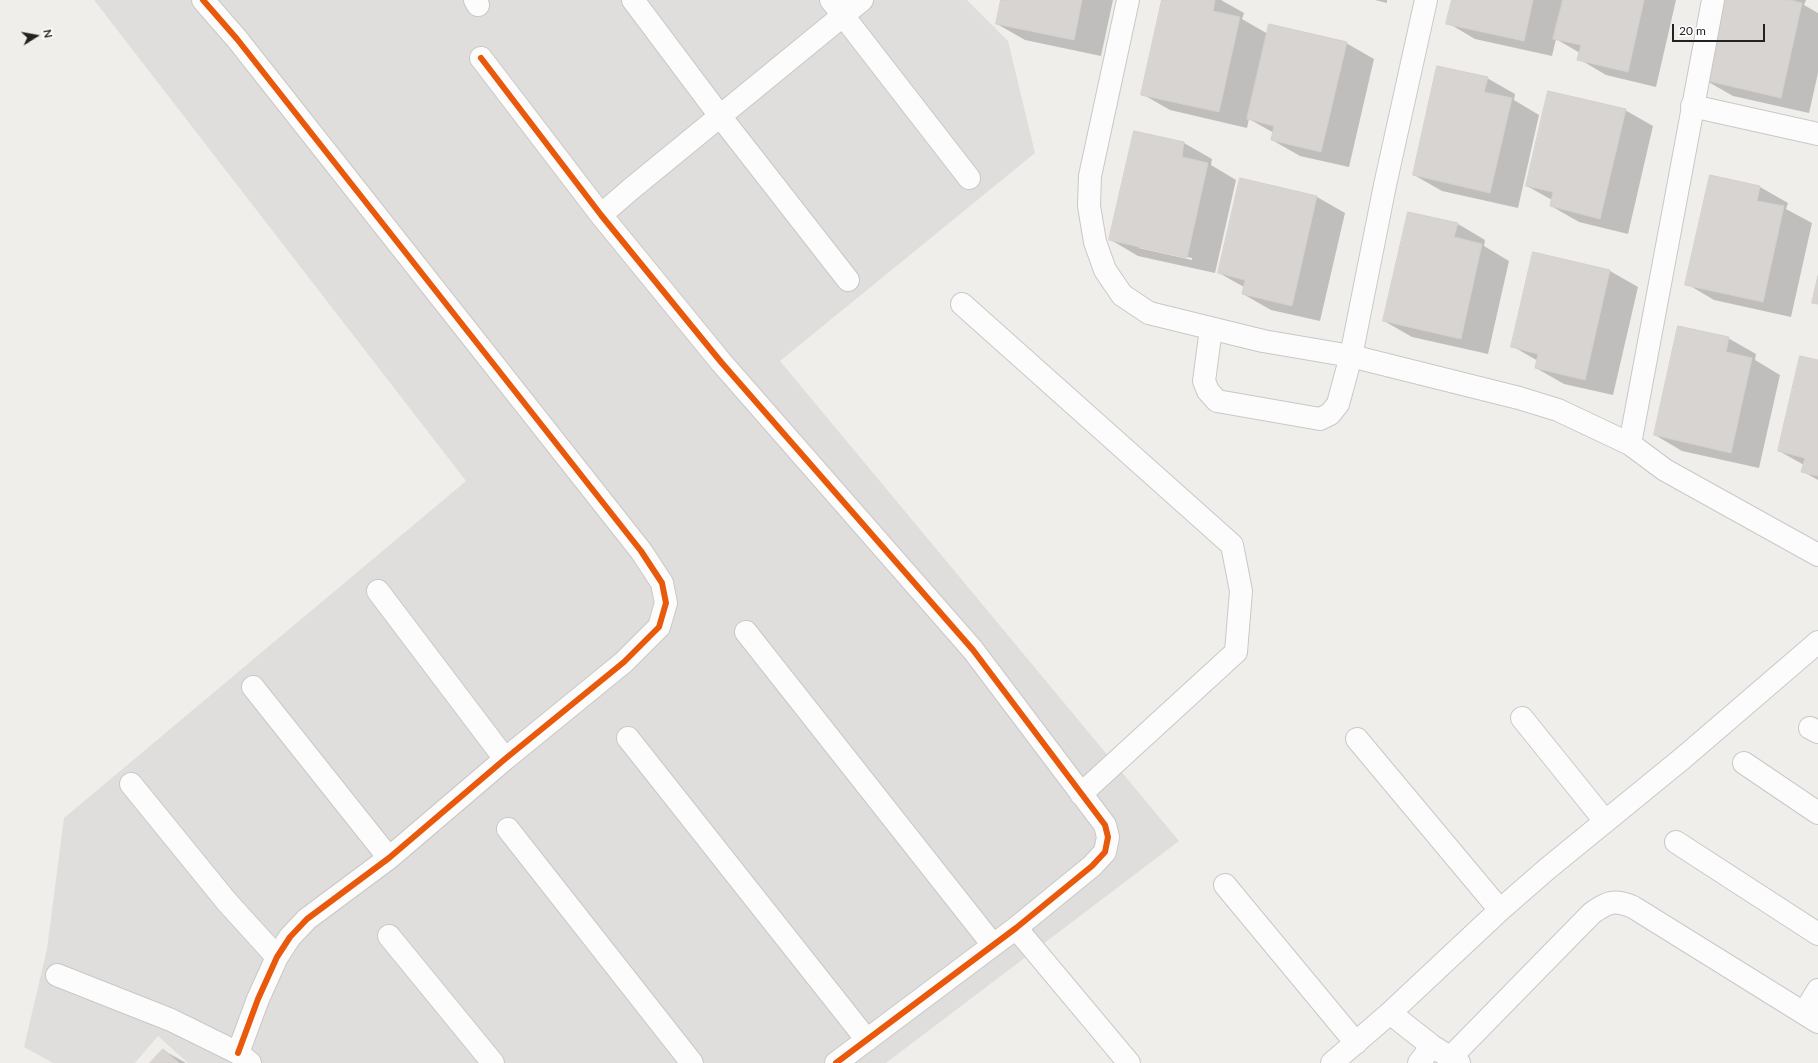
<!DOCTYPE html>
<html>
<head>
<meta charset="utf-8">
<style>
  body { margin:0 }
  #map { position:relative; width:1818px; height:1063px; overflow:hidden; background:#f0eeeb; font-family:Lato,sans-serif }
  canvas { display:block }
  .north { position:absolute; left:16px; top:16px; width:40px; height:40px; -webkit-text-stroke:3px #fff; paint-order:stroke; rotate:79deg; font-size:11px; font-weight:700; line-height:16px; text-align:center; color:#222 }
  .north::after { content:''; display:block; margin:auto; width:14px; height:18px; background:#222; clip-path:polygon(50% 0,100% 100%,50% 72%,0 100%) }
  .scale { position:absolute; left:1672px; top:24px; width:93px; height:18px; box-sizing:border-box; border:2px solid #222; border-top:0; padding-left:5px; font-size:12px; line-height:14px; white-space:nowrap; color:#222; -webkit-text-stroke:3px #fff; paint-order:stroke }
</style>
</head>
<body>
<div id="map">
<canvas width="1818" height="1063"></canvas>
<div class="north">N</div>
<div class="scale">20 m</div>
</div>
<script>
const ctx = document.querySelector('canvas').getContext('2d');
ctx.lineJoin = 'round';
function fill(path, color) { ctx.fillStyle = color; ctx.fill(path, 'evenodd'); }
function strokePath(path, color, width, dash) { ctx.strokeStyle = color; ctx.lineWidth = width; ctx.lineCap = dash ? 'butt' : 'round'; ctx.setLineDash(dash || []); ctx.stroke(path); }
const residential = new Path2D(`
  M94,0H967L1008,41L1035,153L780,361L1179,841L886,1063H188L158,1036L135,1063H53L24,1047L47,949L64,818L466,481Z`);
const shadow = new Path2D(`
  M1002,0H1113L1101,56L1025,40L997,24Z
  M1163,0H1221L1244,13L1242,19L1268,34L1346,43L1374,59L1349,167L1300,156L1272,140L1274,133L1249,119L1247,128L1170,110L1142,94Z
  M1375,0H1387V3Z
  M1453,0H1676L1656,87L1606,75L1579,59L1580,53L1556,39L1552,56L1475,39L1448,23Z
  M1723,0H1806L1804,5L1818,13V73L1809,113L1733,96L1705,80Z
  M1487,78L1515,94L1514,100L1539,115L1518,208L1442,191L1414,175Z
  M1625,110L1653,126L1628,234L1579,222L1551,206L1552,200L1527,186Z
  M1135,132L1184,143L1212,159L1211,165L1236,180L1215,273L1138,256L1111,240ZM1139,246L1192,258V260L1139,248Z
  M1710,176L1760,187L1788,203L1786,209L1812,223L1791,317L1714,300L1687,284Z
  M1241,179L1317,197L1345,213L1320,321L1271,310L1243,294L1244,287L1219,273Z
  M1458,224L1485,240L1484,246L1509,261L1488,354L1412,337L1384,321Z
  M1534,253L1610,271L1638,287L1613,395L1564,384L1536,368L1538,361L1512,346Z
  M1728,338L1756,354L1755,360L1780,375L1759,468L1682,451L1655,435Z
  M1818,361V480L1802,471L1804,465L1779,451Z
  M163,1050L186,1063H151Z`);
const building = new Path2D(`
  M1001,0H1082L1074,40L996,24Z
  M1162,0H1215L1213,11L1240,17L1219,112L1141,95Z
  M1452,0H1533L1524,41L1446,24Z
  M1563,0H1644L1628,72L1577,60L1581,45L1553,39Z
  M1722,0H1790L1802,3L1781,98L1704,80Z
  M1269,24L1347,42L1321,152L1271,140L1274,126L1247,119Z
  M1437,66L1488,77L1484,92L1512,98L1490,193L1413,175Z
  M1548,91L1626,109L1600,219L1550,206L1553,192L1526,186Z
  M1134,131L1184,142L1182,157L1208,163L1187,258L1109,240Z
  M1710,175L1760,186L1757,201L1784,206L1763,302L1685,285Z
  M1240,178L1317,196L1292,306L1242,294L1245,280L1218,273Z
  M1408,212L1458,223L1454,237L1482,244L1461,339L1383,321Z
  M1533,252L1610,270L1585,380L1535,368L1538,354L1511,347Z
  M1818,276V304L1812,303Z
  M1678,326L1729,337L1726,352L1752,358L1731,453L1654,435Z
  M1800,356L1818,360V476L1801,472L1805,458L1778,451Z
  M163,1049L179,1063H150Z`);
const minor = new Path2D(`
  M203,0L237,39L641,551L662,583L666,603L659,627L624,662L505,759L389,858L307,919L290,937L277,957L258,999L238,1053
  M475,0L478,5
  M633,0L720,116L848,280
  M831,0L969,178
  M1128,0L1090,176L1089,206L1095,242L1105,270L1122,295L1149,313L1263,341L1351,356L1519,398L1558,410L1630,444L1665,470L1818,555
  M481,58L601,215L721,362L973,650L1105,825L1108,837L1105,852L1092,866L1016,928L836,1063
  M1692,106L1818,134
  M601,215L631,189L862,0
  M962,304L1232,545L1241,591L1236,652L1081,794
  M1211,329L1204,381L1208,391L1217,401L1320,419L1330,414L1338,404L1351,356L1385,185L1426,0
  M1630,444L1713,0
  M378,591L505,759
  M746,632L993,945
  M253,687L389,858
  M1522,718L1605,821
  M1810,728L1818,732
  M628,738L867,1040
  M1357,739L1500,910
  M1744,763L1818,813
  M131,784L227,902L277,957
  M508,829L692,1063
  M1676,842L1818,934
  M1225,885L1356,1043
  M1016,928L1129,1063
  M389,936L493,1063
  M57,975L171,1020L238,1053L250,1063
  M1390,1013L1432,1046L1459,1063
  M1804,1013L1818,990
  M1450,1058L1592,913C1608,902 1614,899 1633,907L1818,1022
  M1332,1063L1390,1013L1500,910L1547,869L1683,758L1818,642
  M1419,1063L1432,1046`);
const cycleway = new Path2D(`
  M203,0L237,39L641,551L662,583L666,603L659,627L624,662L505,759L389,858L307,919L290,937L277,957L258,999L238,1053
  M481,58L601,215L721,362L973,650L1105,825L1108,837L1105,852L1092,866L1016,928L836,1063`);
fill(residential, '#dfdedc');
fill(shadow, '#0003');
fill(building, '#d7d4d2');
strokePath(building, '#d3d0cc', 1);
strokePath(minor, '#c9c8c7', 24);
strokePath(minor, '#fdfcfc', 22);
strokePath(cycleway, '#e8590c', 6);
</script>
</body>
</html>
